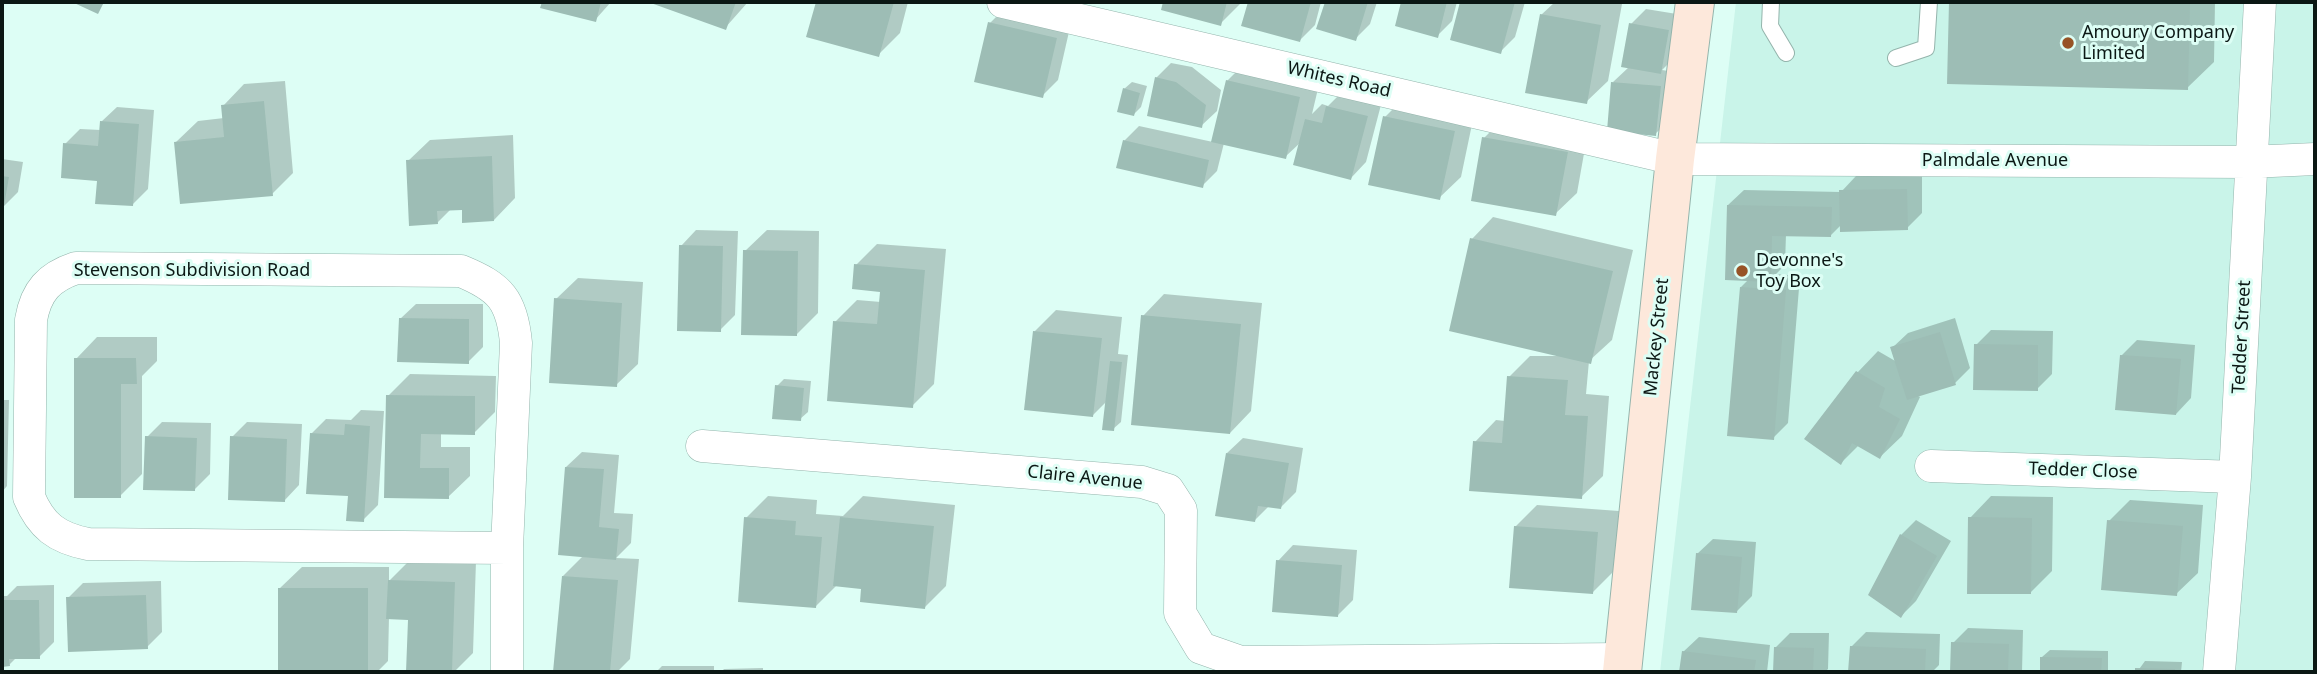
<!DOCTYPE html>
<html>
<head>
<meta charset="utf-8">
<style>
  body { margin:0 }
  #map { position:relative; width:2317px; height:674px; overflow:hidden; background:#ddfef5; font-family:"Noto Sans",sans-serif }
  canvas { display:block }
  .frame { position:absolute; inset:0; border:4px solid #0b1714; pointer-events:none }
</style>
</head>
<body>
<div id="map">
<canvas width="2317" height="674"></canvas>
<div class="frame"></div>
</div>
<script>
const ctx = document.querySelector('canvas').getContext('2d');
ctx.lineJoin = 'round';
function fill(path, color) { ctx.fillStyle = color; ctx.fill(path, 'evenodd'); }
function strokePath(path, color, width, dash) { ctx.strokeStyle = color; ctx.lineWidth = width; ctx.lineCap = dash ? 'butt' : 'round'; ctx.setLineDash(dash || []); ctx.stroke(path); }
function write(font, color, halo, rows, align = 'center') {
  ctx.font = font + ' "Noto Sans",sans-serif'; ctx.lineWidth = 6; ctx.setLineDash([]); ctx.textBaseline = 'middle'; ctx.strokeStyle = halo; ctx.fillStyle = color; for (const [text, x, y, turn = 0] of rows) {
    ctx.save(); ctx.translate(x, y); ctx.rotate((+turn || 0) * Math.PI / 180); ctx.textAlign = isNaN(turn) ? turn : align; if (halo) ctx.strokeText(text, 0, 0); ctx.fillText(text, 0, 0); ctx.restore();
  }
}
const built = new Path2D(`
  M1736,2H2315V672H1660Z`);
const shadow = new Path2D(`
  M543,2H611L595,20L542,6Z
  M653,2H748L725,28Z
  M818,2H908L900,33L878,55L808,36Z
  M1164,2H1242L1220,24L1163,9Z
  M1250,2H1321L1315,25L1300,40L1244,24Z
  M1327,2H1377L1370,24L1355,39L1318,28Z
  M1403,2H1457L1452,21L1437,36L1397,25Z
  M1462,2H1525L1515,37L1500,52L1452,39Z
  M1555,2L1622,4L1608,81L1586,102L1541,15Z
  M1951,2H2215L2214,62L2187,88L1949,83Z
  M1005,8L1071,23L1058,80L1042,96L990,23Z
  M1646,9L1683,15L1675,57L1662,70L1675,72L1671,119L1655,134L1613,82L1629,67L1631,24Z
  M1249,59L1321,76L1312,114L1322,104L1328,106L1343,91L1382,101L1366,162L1351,178L1301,142L1285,157L1224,143L1217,171L1202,186L1124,141L1139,126L1213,142L1227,81Z
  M1171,63L1192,67L1221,90L1217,111L1201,126L1156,78Z
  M285,81L293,173L272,194L176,142L198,121L224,118L223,106L244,84Z
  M1132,82L1147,86L1141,107L1134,114L1124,89Z
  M1406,96L1475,110L1461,177L1439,198L1385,117Z
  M117,107L154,110L148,189L132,205L99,179L65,144L80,129L101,130V122Z
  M1505,117L1588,131L1577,193L1555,214L1484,138Z
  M513,135L515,198L494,220L464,208L451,209L437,223L408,161L430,140Z
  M2,159L23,162L18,192L3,207Z
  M1922,175V213L1907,228L1842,224L1831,235L1786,234L1785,265L1776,274L1800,276L1788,423L1773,438L1741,287L1749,279L1728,205L1744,190L1841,192L1856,176Z
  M1493,217L1633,250L1612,340L1589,361L1586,394L1609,396L1603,476L1581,497L1475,442L1496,420L1505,421L1509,377L1530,356H1564L1472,239Z
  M696,230L738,231L735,315L720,330L681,246Z
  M767,230L819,231L818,313L796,335L745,251Z
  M877,244L946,249L934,384L912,406L835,322L857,300L881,302L882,290L856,265Z
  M578,278L643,282L638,364L616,385L556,299Z
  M1164,294L1262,303L1251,411L1230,433L1143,316Z
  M416,304H483V347L468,362L400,319Z
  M1056,310L1122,317L1118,354L1128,355L1121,422L1113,429L1107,401L1093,415L1034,332Z
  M1955,318L1970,368L1955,383L1916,395L1920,397L1902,436L1880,457L1859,445L1841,463L1857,373L1878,351L1897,362L1892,348L1908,333Z
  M1991,330L2053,331L2052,374L2037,389L1976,345Z
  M97,337H157V361L142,376V474L120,496L76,359Z
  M2137,340L2195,345L2191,398L2176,414L2121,356Z
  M410,374L496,376L495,412L474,433H441V447H470V476L448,497L386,496L388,396Z
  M784,379L811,381L808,412L800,419L777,386Z
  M2,400H9L7,486L2,492Z
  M361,410L384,411L378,505L363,520L311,434L326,419L351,420Z
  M162,422L211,423L210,474L194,490L147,437Z
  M247,422L302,424L299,485L284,501L232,437Z
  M1243,438L1303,448L1296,492L1281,507L1269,506L1254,521L1227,453Z
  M582,452L619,455L614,513L633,514L631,543L616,558L639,559L630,659L617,672H555L563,576L584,555L566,467Z
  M768,496L817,500L816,514L843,516L863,496L955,505L946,586L925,607L863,588L837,585L816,606L746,518Z
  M1991,496L2053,497L2052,571L2031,592L1970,518Z
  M2130,500L2203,505L2198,573L2176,594L2109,521Z
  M1537,505L1619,511L1614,571L1593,592L1515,527Z
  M1916,520L1951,541L1916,601L1901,616L1871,595L1901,535Z
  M1713,539L1756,542L1752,596L1737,611L1697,554Z
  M1293,545L1357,550L1353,600L1338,615L1278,561Z
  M411,559L476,561L473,653L454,672H408L410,618L389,617L388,661L377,672H280V588L302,567H389V581Z
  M161,581L162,632L147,647L68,598L83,583Z
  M54,585V642L39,657H17L9,665H2V596H7L17,586Z
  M1968,628L2023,630L2022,672H1952L1953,643Z
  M1866,632L1940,634L1939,665L1932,672H1850L1851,647Z
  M1790,633H1829L1828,669L1825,672H1775V648Z
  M1699,637L1770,645L1767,672H1681L1683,652Z
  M2050,650L2108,651V672H2042V657Z
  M2145,661L2182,662L2181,672H2137Z
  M662,666H714V672H656Z
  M763,668V672H721L724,669Z`);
const building = new Path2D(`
  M72,2H104L98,14Z
  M542,2H601L596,22L540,8Z
  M648,2H736L726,30Z
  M816,2H894L879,57L806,37Z
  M1163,2H1227L1221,26L1161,10Z
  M1248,2H1311L1300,42L1241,26Z
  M1325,2H1368L1356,41L1316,29Z
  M1401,2H1447L1438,38L1395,26Z
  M1460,2H1515L1501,54L1450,40Z
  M1949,2H2190L2188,90L1947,84Z
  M1540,14L1601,25L1587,104L1525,93Z
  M988,22L1057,38L1043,98L974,82Z
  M1629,23L1669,30L1661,74L1621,67Z
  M1155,77L1176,82L1206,105L1202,128L1147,116Z
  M1226,80L1300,97L1286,159L1211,142Z
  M1611,82L1661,86L1656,136L1607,131Z
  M1123,88L1140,93L1134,116L1117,112Z
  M264,101L273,196L180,204L174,142L224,137L221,105Z
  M1326,106L1368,116L1351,180L1293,165L1305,119L1322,123Z
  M1383,116L1455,131L1440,200L1368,185Z
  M100,121L139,124L133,206L95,204L97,181L61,178L63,143L98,146Z
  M1482,137L1568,152L1556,216L1471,201Z
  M1123,140L1209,160L1203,188L1116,168Z
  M492,156L494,221L462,223V210L437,211L438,224L409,226L406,160Z
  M2,176L9,177L3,212L2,211Z
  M1907,189L1908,230L1840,232L1839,190Z
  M1727,205L1832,207L1831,237L1772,236L1771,282L1725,280Z
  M1470,238L1613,271L1591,364L1449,331Z
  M679,245L723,246L721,332L677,331Z
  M743,250L798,251L797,336L741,335Z
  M854,264L925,270L913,408L827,401L833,321L877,324L880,292L852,289Z
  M1740,287L1786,290L1774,440L1727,436Z
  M554,298L622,303L617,387L549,383Z
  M1141,315L1241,324L1230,434L1131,425Z
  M399,318L469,319V364L397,362Z
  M1033,331L1102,338L1093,417L1024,410Z
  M1940,332L1956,385L1907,400L1890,347Z
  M1974,344L2038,345V391L1973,390Z
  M2120,355L2181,359L2176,415L2115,410Z
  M74,358H136L137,384H121V498H74Z
  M1110,361L1122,362L1114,431L1102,430Z
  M1856,371L1885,388L1879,407L1900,419L1880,459L1852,443L1841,465L1804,439Z
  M1507,376L1568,380L1565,415L1588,416L1582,499L1469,491L1473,441L1502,443Z
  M775,385L804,388L801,421L772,419Z
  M386,395L475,396V435L421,434L420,468H449V499L384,498Z
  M345,424L370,426L364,522L346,521L348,496L306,494L310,433L344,435Z
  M145,436L197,438L195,491L143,490Z
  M230,436L287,439L285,502L228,500Z
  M1226,453L1289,463L1281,509L1258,506L1255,522L1215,516Z
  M565,467L604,469L599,527L619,529L616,560L558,555Z
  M744,517L796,521L795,535L822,537L816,608L738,602Z
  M840,517L934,526L925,609L860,602L861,589L833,586Z
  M1968,517L2032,518L2031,594H1967Z
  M2107,520L2183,526L2177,596L2101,590Z
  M1514,526L1598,532L1593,594L1509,588Z
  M1900,534L1937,556L1901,618L1868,595Z
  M1696,553L1742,557L1737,613L1691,610Z
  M1276,560L1342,565L1338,617L1272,612Z
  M562,576L618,580L610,672H553Z
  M388,580L455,582L452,672H406L408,620L386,619Z
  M278,588H368V672H278Z
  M146,595L148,649L68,652L66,597Z
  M2,600H39L40,659H9L10,666L2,667Z
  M1951,642L2009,644L2008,672H1950Z
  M1850,646L1926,649L1925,672H1848Z
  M1774,647L1814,648L1813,672H1773Z
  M1682,651L1756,660L1754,672H1679Z
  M2040,657L2102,658L2101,672H2040Z
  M2135,668L2175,669V672H2135Z`);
const lane = new Path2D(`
  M1771,2L1770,26L1786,53
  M1896,58L1926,48L1929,2`);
const street = new Path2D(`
  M1003,2L1675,159L2250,162L2315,159
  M702,446L1142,482L1168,490L1181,510L1180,613L1201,648L1241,662L1624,659
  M1931,466L2235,477
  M507,672V548L516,343C512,300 500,287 461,271L76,268C49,277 36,291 31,320L29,497C41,526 57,538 88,544L507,548
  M2219,672L2235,477L2260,2`);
const secondary = new Path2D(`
  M1622,672L1675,159L1695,2`);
const markers = [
  [2068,43,7,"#975326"],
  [1742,271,7,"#975326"]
];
const poiNames = [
  ["Amoury Company",2082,33],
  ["Limited",2082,54],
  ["Devonne's",1756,261],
  ["Toy Box",1756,282]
];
const streetNames = [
  ["Whites Road",1339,80,13],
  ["Palmdale Avenue",1995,161],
  ["Stevenson Subdivision Road",192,271],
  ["Mackey Street",1657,337,-84],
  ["Tedder Street",2242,337,-87],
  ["Tedder Close",2083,471,2],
  ["Claire Avenue",1085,478,6]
];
fill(built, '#c9f4e9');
fill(shadow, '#0003');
fill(building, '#9dbdb5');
strokePath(lane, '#94b4ac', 18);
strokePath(street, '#94b4ac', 33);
strokePath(secondary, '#94b4ac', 40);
strokePath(lane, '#fff', 16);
strokePath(street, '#fff', 32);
strokePath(secondary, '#fde8db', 38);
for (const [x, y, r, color] of markers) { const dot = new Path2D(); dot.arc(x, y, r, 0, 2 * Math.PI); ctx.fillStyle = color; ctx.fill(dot); strokePath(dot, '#ddfef5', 2.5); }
write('18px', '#0b1714', '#ddfef5', poiNames, 'left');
write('18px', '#0b1714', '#ddfef5', streetNames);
</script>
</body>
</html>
